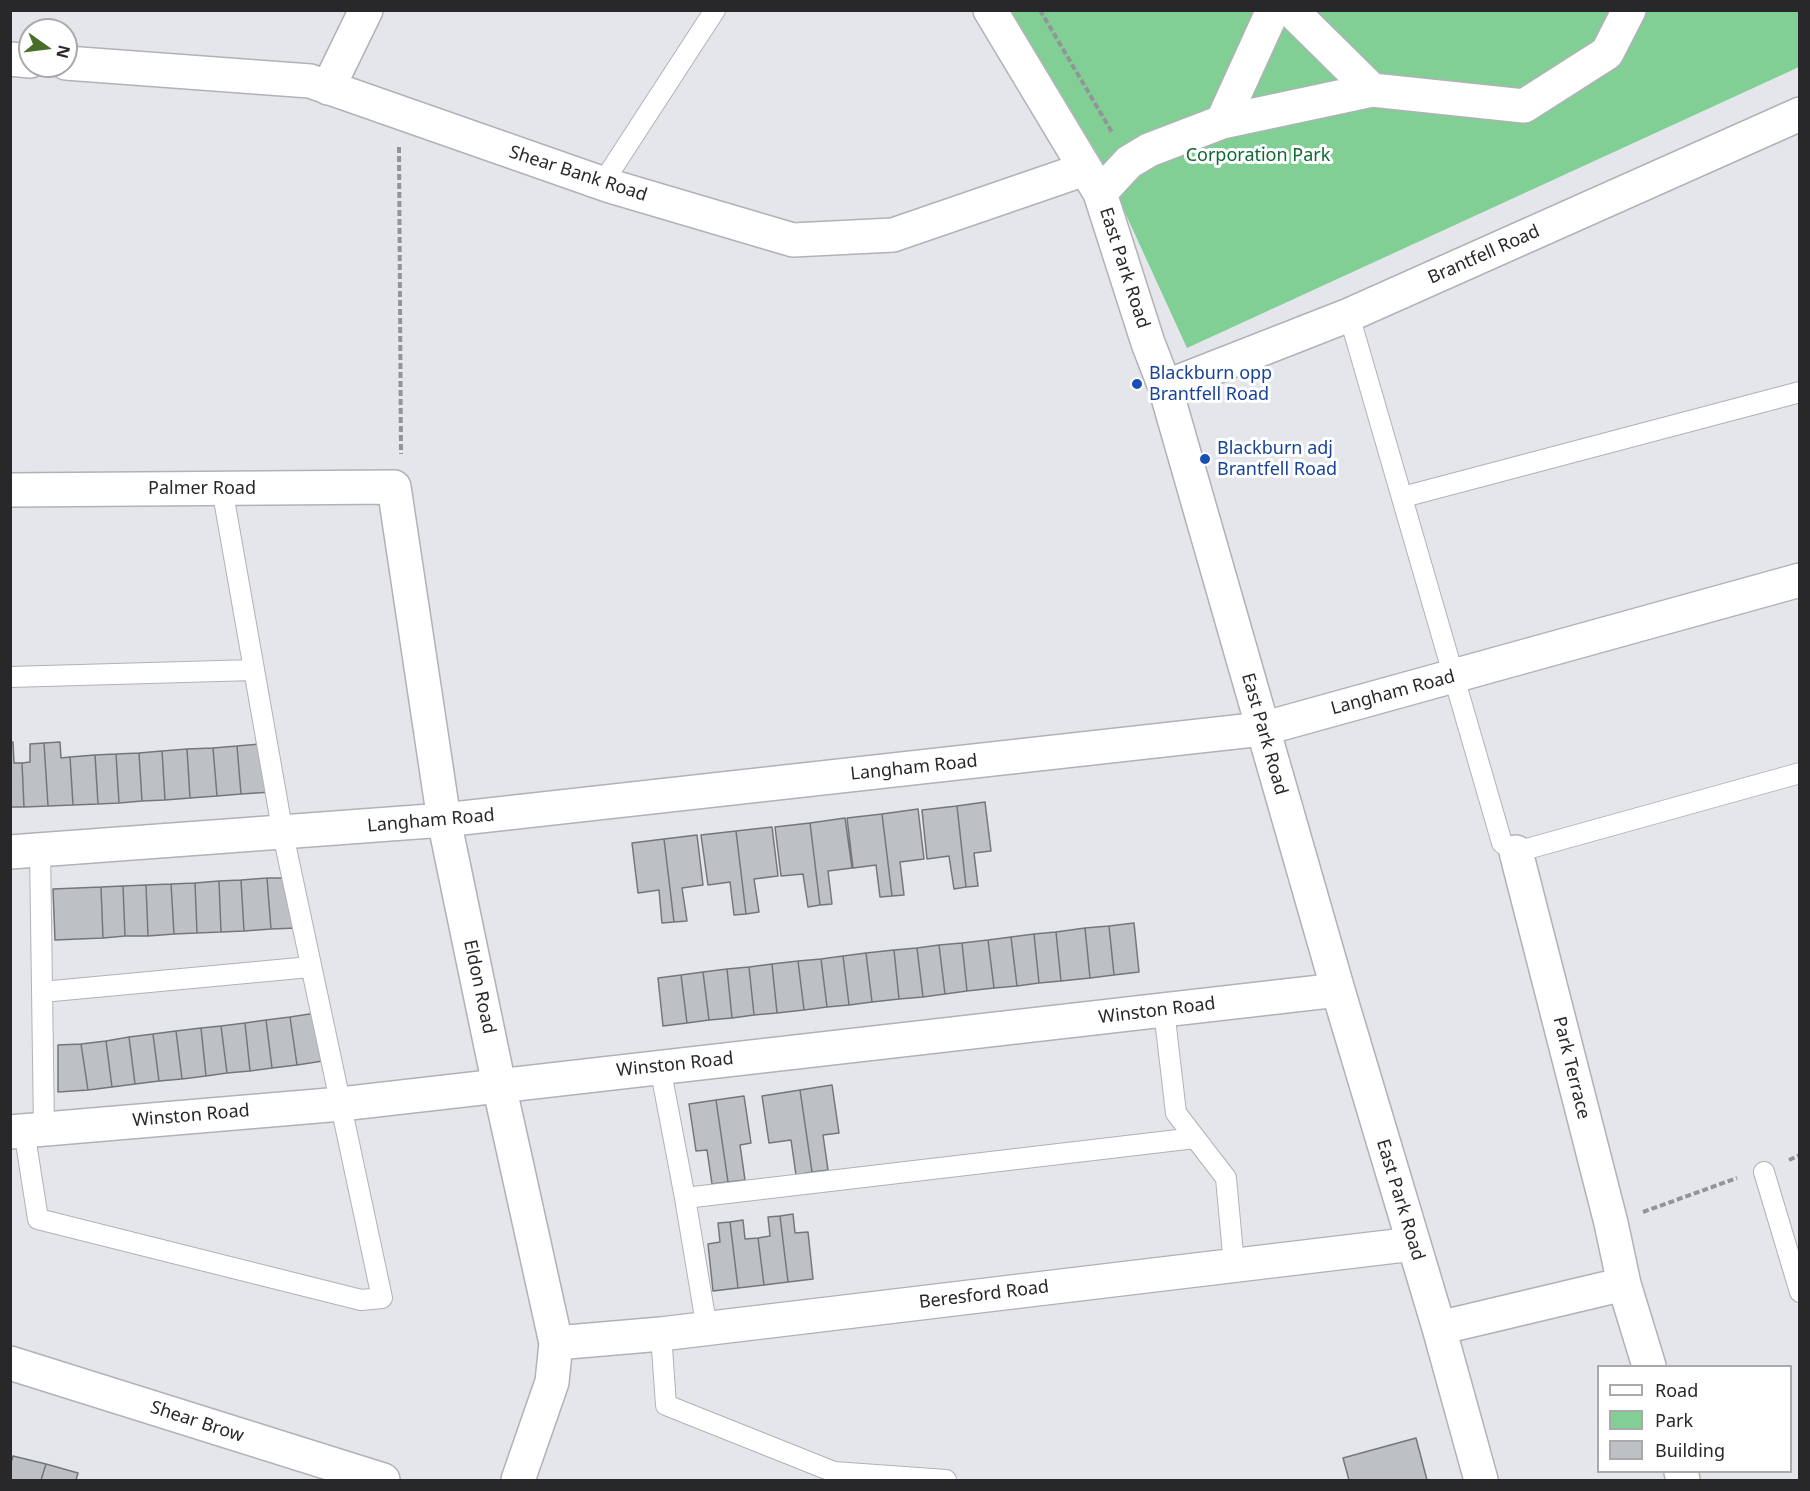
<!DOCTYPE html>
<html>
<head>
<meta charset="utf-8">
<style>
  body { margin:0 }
  #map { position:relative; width:1810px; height:1491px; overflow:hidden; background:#e4e6eb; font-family:"Noto Sans",sans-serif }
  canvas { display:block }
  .frame { position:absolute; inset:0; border:12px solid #28282a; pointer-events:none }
  .legend { position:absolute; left:1597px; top:1365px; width:195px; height:108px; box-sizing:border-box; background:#fff; border:2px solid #a9a9aa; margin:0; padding:8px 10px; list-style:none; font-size:18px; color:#28282a }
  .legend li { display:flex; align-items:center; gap:12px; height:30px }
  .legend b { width:30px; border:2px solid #a9a9aa }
  .north { position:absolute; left:18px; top:18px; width:60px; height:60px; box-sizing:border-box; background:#fff; border:2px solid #a9a9aa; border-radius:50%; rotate:104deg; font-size:16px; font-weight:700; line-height:24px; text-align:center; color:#28282a }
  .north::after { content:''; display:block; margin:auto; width:21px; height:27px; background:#486e29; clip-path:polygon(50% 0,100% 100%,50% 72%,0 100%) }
</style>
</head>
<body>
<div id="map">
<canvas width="1810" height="1491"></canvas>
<div class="frame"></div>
<ul class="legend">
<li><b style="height:8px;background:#fff"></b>Road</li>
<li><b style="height:16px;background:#81cf94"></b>Park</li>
<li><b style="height:16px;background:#bdc0c5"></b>Building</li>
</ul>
<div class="north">N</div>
</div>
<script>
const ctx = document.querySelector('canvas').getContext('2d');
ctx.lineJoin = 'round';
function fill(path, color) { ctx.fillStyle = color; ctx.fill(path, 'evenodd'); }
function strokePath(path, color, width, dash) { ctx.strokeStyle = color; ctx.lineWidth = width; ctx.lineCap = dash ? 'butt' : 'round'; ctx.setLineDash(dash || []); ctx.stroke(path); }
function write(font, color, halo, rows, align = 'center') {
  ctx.font = font + ' "Noto Sans",sans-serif'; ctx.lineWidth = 6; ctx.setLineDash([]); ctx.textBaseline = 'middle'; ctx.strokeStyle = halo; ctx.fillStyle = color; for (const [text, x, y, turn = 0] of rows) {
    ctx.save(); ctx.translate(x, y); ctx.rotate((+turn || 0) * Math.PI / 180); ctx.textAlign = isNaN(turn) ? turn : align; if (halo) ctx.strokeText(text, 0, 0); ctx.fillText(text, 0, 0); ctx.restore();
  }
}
const green = new Path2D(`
  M1011,11H1799V67L1187,348L1101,160Z`);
const building = new Path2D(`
  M10,742H13L14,763H22L24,807H10Z
  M60,742L61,758L70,757L73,805L48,806L44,743Z
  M44,743L48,806L24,807L22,763L30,762V744Z
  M260,744L272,792L241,794L237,746Z
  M237,746L241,794L217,796L213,748Z
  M213,748L217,796L190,798L187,749Z
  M187,749L190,798L165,800L162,751Z
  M162,751L165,800L142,801L139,753Z
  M139,753L142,801L119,803L116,754Z
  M116,754L119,803L98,804L95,755Z
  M95,755L98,804L73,805L70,757Z
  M985,802L991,851L974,853L978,886L966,887L957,806Z
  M957,806L966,887L954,889L949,856L927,859L922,810Z
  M918,809L924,859L900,862L904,895L892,896L882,814Z
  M882,814L892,896L880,897L876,865L853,868L847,818Z
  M845,818L852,868L828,871L832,904L820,905L810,823Z
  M810,823L820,905L808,907L803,874L781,876L775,827Z
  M772,827L778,876L754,879L759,912L746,914L736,831Z
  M736,831L746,914L734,915L730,882L708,885L701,835Z
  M697,835L703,885L682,888L687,921L674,922L664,839Z
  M664,839L674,922L662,923L659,890L638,893L632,843Z
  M267,878L271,929L244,931L241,880Z
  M267,878H289L297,928L271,929Z
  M241,880L244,931L221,932L219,881Z
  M219,881L221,932L197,933L195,883Z
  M195,883L197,933L174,934L171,884Z
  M171,884L174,934L148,936L146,885Z
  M146,885L148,936H125L123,886Z
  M123,886L125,936L103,938L101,887Z
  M101,887L103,938L55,940L53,889Z
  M1134,923L1139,972L1114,975L1109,926Z
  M1109,926L1114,975L1090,978L1085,928Z
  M1085,928L1090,978L1061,981L1056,932Z
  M1056,932L1061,981L1039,983L1034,934Z
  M1034,934L1039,983L1017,986L1011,937Z
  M1011,937L1017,986L994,988L988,940Z
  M988,940L994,988L967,991L962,943Z
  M962,943L967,991L945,994L939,945Z
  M939,945L945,994L923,997L917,948Z
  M917,948L923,997L899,999L894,950Z
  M894,950L899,999L872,1002L866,953Z
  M866,953L872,1002L849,1005L843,956Z
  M843,956L849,1005L827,1007L821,959Z
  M821,959L827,1007L804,1010L798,961Z
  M798,961L804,1010L777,1013L772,964Z
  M772,964L777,1013L754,1015L749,967Z
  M749,967L754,1015L732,1018L727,969Z
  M727,969L732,1018L709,1020L703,972Z
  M703,972L709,1020L687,1023L681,975Z
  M681,975L687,1023L663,1026L658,978Z
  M316,1013L323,1061L297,1065L290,1017Z
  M290,1017L297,1065L272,1068L266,1020Z
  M266,1020L272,1068L250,1071L245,1023Z
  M245,1023L250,1071L227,1073L221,1026Z
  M221,1026L227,1073L206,1076L201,1028Z
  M201,1028L206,1076L182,1079L176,1031Z
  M176,1031L182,1079L159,1081L153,1034Z
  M153,1034L159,1081L135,1084L129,1037Z
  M129,1037L135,1084L112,1087L106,1041Z
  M106,1041L112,1087L88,1090L81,1044Z
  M81,1044L88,1090L58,1092V1045Z
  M832,1085L839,1133L823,1135L828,1170L812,1172L800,1090Z
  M800,1090L812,1172L796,1175L791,1140L769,1143L762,1096Z
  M744,1096L751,1143L740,1145L745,1180L728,1182L716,1100Z
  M716,1100L728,1182L712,1184L707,1150L696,1151L689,1104Z
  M793,1214L795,1233L808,1232L813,1279L788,1282L780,1216Z
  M780,1216L788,1282L764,1285L758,1238L770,1236L768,1217Z
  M743,1220L745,1239L758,1238L764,1285L738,1288L730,1222Z
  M730,1222L738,1288L713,1291L708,1244L720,1242L718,1223Z
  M1416,1438L1427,1480H1349L1343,1458Z
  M13,1456L46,1464L41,1480H10V1466Z
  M46,1464L78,1473L76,1480H41Z`);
const path = new Path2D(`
  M1040,10L1113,134
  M399,147L401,454
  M1789,1160L1800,1155
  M1643,1212L1737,1178`);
const lane = new Path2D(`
  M602,184L715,10
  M1349,315L1502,843L1516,852L1800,773
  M1403,497L1800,392
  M10,677L254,670
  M40,849L44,1128
  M42,992L310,967
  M1164,1010L1176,1113L1226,1178L1234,1265
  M660,1067L685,1198L707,1329
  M24,1130L38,1219L361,1300L382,1298L283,834L222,488
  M1764,1172L1800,1292
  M685,1198L1195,1138
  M661,1334L666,1405L834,1472L946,1480`);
const street = new Path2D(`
  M990,10L1100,193L1148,343L1165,387L1338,990L1439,1328L1481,1480
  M1291,10L1372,90L1524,106L1607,53L1629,10
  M10,59L30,61
  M66,63L310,81L610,186L793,240L893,235L1085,169
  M328,88L366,10
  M1222,122L1372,90
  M1100,193L1129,162L1149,150L1222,122L1273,10
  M1165,387L1349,315L1800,114
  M10,490L394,487L444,820L499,1085L556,1343L552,1382L518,1480
  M10,852L444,820L1262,729L1800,580
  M1516,852L1611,1223L1624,1284L1649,1366
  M10,1132L341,1104L1338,990
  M1439,1328L1624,1284
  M556,1343L661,1334L1413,1244
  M1681,1472L1683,1480`);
const secondary = new Path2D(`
  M10,1363L383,1480`);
const markers = [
  [1137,384,6,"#1a4fb4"],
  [1205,459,6,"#1a4fb4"]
];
const parkNames = [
  ["Corporation Park",1258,156]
];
const streetNames = [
  ["Shear Bank Road",578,174,18],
  ["Brantfell Road",1484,255,-24],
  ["East Park Road",1124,268,72],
  ["Palmer Road",202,489],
  ["Langham Road",1393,693,-15],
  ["East Park Road",1264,734,74],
  ["Langham Road",914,768,-6],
  ["Langham Road",431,821,-5],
  ["Eldon Road",479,987,78],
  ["Winston Road",1157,1011,-7],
  ["Winston Road",675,1065,-6],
  ["Park Terrace",1571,1068,76],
  ["Winston Road",191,1116,-5],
  ["East Park Road",1400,1200,73],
  ["Beresford Road",984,1295,-7],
  ["Shear Brow",197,1422,18]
];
const transitNames = [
  ["Blackburn opp",1149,374],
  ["Brantfell Road",1149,395],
  ["Blackburn adj",1217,449],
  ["Brantfell Road",1217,470]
];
fill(green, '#81cf94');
fill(building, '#bdc0c5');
strokePath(building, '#74767a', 1.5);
strokePath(lane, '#b0b2b7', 22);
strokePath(street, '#b0b2b7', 36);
strokePath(secondary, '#b0b2b7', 36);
strokePath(path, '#939498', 4, [6, 3]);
strokePath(lane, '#fff', 20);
strokePath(street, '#fff', 33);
strokePath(secondary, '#fff', 33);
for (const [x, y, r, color] of markers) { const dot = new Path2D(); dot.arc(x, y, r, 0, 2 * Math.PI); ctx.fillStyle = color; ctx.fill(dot); strokePath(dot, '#fff', 2); }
write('18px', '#0d6832', '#fff', parkNames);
write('18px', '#28282a', '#fff', streetNames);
write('18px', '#164399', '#fff', transitNames, 'left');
</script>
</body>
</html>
